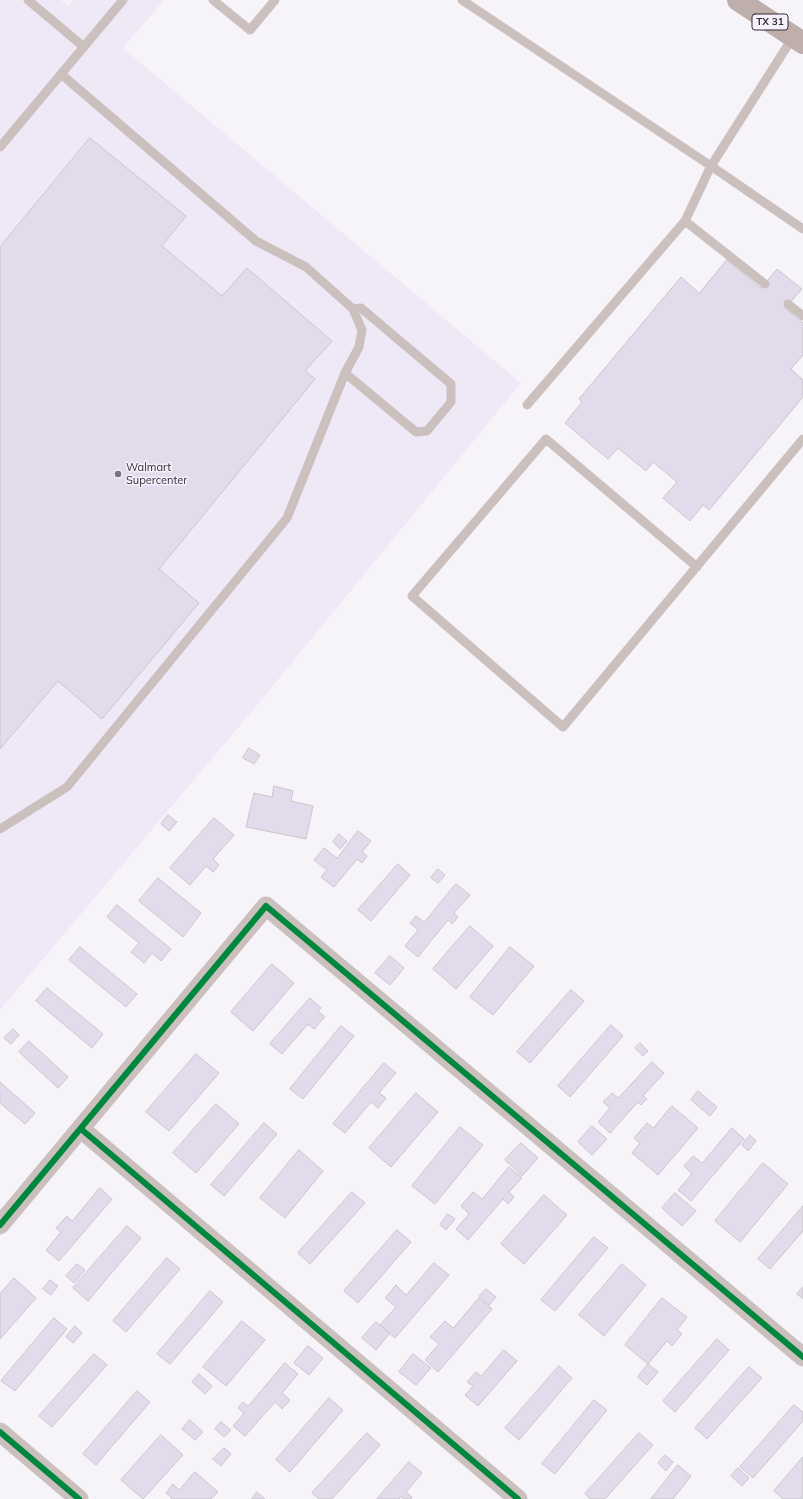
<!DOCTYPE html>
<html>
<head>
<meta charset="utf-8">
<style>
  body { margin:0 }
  canvas { display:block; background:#f6f3f9 }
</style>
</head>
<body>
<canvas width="803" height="1499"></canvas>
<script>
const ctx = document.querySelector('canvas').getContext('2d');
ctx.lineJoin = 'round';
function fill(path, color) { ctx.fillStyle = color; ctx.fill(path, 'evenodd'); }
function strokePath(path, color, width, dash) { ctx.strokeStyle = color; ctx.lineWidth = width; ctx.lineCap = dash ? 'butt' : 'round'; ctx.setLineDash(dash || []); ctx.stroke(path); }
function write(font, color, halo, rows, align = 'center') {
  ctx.font = font + ' Mulish,sans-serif'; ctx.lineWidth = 3; ctx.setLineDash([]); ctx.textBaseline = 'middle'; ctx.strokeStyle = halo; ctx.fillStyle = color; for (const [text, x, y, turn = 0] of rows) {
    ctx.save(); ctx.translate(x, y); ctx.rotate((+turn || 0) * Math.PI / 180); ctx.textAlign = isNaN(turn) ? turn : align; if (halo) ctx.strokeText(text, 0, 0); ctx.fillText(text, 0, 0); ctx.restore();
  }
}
const built = new Path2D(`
  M0,0H61L68,6L74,0H164L123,48L521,383L258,704L0,1010Z`);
const building = new Path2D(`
  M90,138L186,216L162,246L222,296L247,268L332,341L305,371L315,379L159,569L199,603L102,719L58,681L0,749V247Z
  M727,260L761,288L777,269L802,289L785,308L803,323V355L791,369L803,380V397L709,510L703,505L690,521L663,498L677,482L653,462L646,471L618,448L608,459L565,423L582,402L579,399L681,277L699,293Z
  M249,748L260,755L254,764L243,758Z
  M274,786L293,791L291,801L313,806L306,839L246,827L254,793L272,797Z
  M168,815L177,822L169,831L161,824Z
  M214,818L234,835L213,859L219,865L213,872L206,866L190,885L170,868Z
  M358,831L371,841L362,852L367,856L362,863L357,859L334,887L321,877L327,870L314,860L324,848L337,858Z
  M339,834L347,841L340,849L333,842Z
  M398,864L410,875L371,921L358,910Z
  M438,869L445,875L438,883L431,878Z
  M158,878L201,913L183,937L139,901Z
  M456,884L470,895L454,913L458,917L452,924L448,920L418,957L405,946L418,930L410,923L416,916L424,922Z
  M117,905L171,949L161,961L152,953L144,963L131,952L139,943L107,917Z
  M470,926L493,946L456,989L433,969Z
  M80,947L137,994L126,1007L69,960Z
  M510,947L534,966L493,1015L470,997Z
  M390,956L404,968L390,985L375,973Z
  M272,964L294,983L253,1031L231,1012Z
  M47,988L103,1034L92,1048L36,1001Z
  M571,990L584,1001L530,1063L517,1052Z
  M310,998L321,1008L318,1011L325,1017L314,1029L308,1024L282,1054L270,1044Z
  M611,1025L623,1036L570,1097L558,1086Z
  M341,1026L354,1036L303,1099L290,1089Z
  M13,1029L19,1035L11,1044L4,1038Z
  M29,1041L68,1077L58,1088L19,1052Z
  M640,1043L648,1051L643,1056L635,1048Z
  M196,1054L219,1073L169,1131L146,1112Z
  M652,1062L664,1073L643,1096L647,1099L641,1105L638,1102L610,1133L598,1122L610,1108L603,1102L612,1093L618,1098Z
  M384,1063L396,1073L379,1093L386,1098L378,1108L371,1102L345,1133L333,1124Z
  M0,1082L35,1113L25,1124L0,1103Z
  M698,1091L717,1107L710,1116L691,1100Z
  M416,1093L438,1112L391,1167L369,1148Z
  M216,1104L239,1124L196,1173L173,1153Z
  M672,1106L698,1128L658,1175L632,1153L640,1143L634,1138L647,1123L653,1128Z
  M264,1123L277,1134L224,1196L211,1185Z
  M592,1126L607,1139L592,1155L578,1142Z
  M460,1127L483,1145L435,1204L412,1186Z
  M732,1128L744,1139L691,1201L678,1190L692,1174L684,1166L693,1156L702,1163Z
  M750,1135L756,1141L748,1151L742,1145Z
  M521,1143L538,1158L522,1176L505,1160Z
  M299,1150L323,1171L285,1218L260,1198Z
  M763,1163L788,1184L740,1242L715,1221Z
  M509,1167L522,1178L509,1192L514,1197L508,1204L503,1199L468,1240L456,1229L469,1214L461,1206L473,1192L482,1199Z
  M100,1188L112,1199L59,1261L46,1250L61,1232L56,1228L67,1216L72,1221Z
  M352,1192L365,1203L310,1264L298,1253Z
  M675,1193L696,1211L682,1226L662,1208Z
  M544,1195L567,1215L524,1264L501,1244Z
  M803,1206V1231L770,1269L758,1259Z
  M448,1214L455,1219L446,1230L440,1225Z
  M127,1226L141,1238L88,1301L73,1288Z
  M397,1230L411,1242L358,1303L344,1291Z
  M594,1237L608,1248L555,1311L541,1300Z
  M167,1258L180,1269L126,1332L113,1321Z
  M434,1263L449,1275L395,1338L380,1325L396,1307L385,1298L396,1285L406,1295Z
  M77,1264L85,1270L74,1283L66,1276Z
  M622,1264L646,1285L604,1336L579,1315Z
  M14,1278L36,1298L0,1339V1294Z
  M50,1280L58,1286L51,1295L43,1289Z
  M803,1287V1299L797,1294Z
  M486,1289L496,1297L489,1305L479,1296Z
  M210,1291L223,1302L170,1364L157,1354Z
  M479,1298L492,1309L438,1372L425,1360L439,1344L430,1337L445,1321L453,1328Z
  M662,1298L687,1317L677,1330L682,1334L672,1346L667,1341L648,1364L625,1345Z
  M54,1318L67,1329L15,1391L1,1381Z
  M242,1321L265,1340L226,1386L203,1367Z
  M376,1322L390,1333L376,1350L362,1338Z
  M75,1326L82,1333L73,1343L66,1337Z
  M717,1339L729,1350L675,1412L663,1401Z
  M308,1346L323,1358L309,1375L294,1363Z
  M504,1350L517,1361L478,1406L465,1395L473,1386L467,1382L476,1372L481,1376Z
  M94,1354L107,1365L52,1427L39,1416Z
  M413,1354L431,1368L416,1385L399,1372Z
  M285,1363L298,1374L282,1393L290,1400L282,1409L275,1402L245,1436L233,1426L244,1413L238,1408L243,1402L248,1406Z
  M648,1364L658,1372L647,1385L638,1377Z
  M559,1366L572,1378L519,1440L505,1428Z
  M749,1367L762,1378L707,1439L695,1428Z
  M199,1374L212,1386L205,1394L192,1382Z
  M137,1391L150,1402L96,1465L83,1454Z
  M329,1398L343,1410L290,1472L276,1460Z
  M594,1400L607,1410L555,1474L542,1464Z
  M794,1405L803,1412V1421L753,1478L740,1467Z
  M190,1420L203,1432L195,1440L182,1429Z
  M221,1422L231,1430L224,1437L215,1429Z
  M367,1433L380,1445L332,1499H319L312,1493Z
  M639,1433L653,1445L605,1499H590L585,1494Z
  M161,1435L183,1455L143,1499L121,1480Z
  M224,1448L231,1454L221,1466L213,1459Z
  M665,1455L673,1462L666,1471L658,1463Z
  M803,1457V1499H783L774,1491Z
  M409,1462L422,1473L406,1492L412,1497L411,1499H404L401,1497L399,1499H377Z
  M678,1465L691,1476L673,1499H651Z
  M738,1468L749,1478L742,1486L731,1476Z
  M195,1472L218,1492L211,1499H171L172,1498L166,1493L173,1484L179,1490Z
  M257,1492L265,1499H252Z`);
const lane = new Path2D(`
  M28,0L84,47
  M213,0L250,30L275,0
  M462,0L711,166L793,37
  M0,147L123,0
  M685,221L765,284
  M788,304L803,316
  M345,373L359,347L362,330L353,309
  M527,405L685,221L711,166L803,229
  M697,567L546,439L412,596L563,727C643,631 723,535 803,439
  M0,829L67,787L287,518L345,373L416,432L427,431L451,402V384L361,308L353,309L306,267L256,241L61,74`);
const street = new Path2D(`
  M81,1129L518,1499
  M0,1225L266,906L803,1357
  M0,1432L79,1499`);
const primary = new Path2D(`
  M738,0L803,43`);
const cycleway = new Path2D(`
  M81,1129L518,1499
  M0,1225L266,906L803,1357
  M0,1432L79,1499`);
const markers = [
  [118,474,4,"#77747a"]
];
const shields = [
  [770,22,36]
];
const shieldNames = [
  ["TX 31",770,22]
];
const poiNames = [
  ["Walmart",126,468],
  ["Supercenter",126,481]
];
fill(built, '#efe9f7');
fill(building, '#e1dbec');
strokePath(building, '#c9c6cc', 1);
strokePath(lane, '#ccc0bf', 9);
strokePath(street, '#ccc0bf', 19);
strokePath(primary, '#beaeac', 22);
strokePath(cycleway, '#00873e', 6);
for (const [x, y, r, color] of markers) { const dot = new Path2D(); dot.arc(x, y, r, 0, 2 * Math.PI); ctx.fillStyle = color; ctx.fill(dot); strokePath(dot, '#f5f0fc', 1.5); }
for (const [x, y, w] of shields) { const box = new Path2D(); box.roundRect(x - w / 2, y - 8, w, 16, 3); ctx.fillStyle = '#f5f0fc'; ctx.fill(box); strokePath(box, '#322f36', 1); }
write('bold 10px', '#322f36', null, shieldNames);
write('11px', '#322f36', '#f5f0fc', poiNames, 'left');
</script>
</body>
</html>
